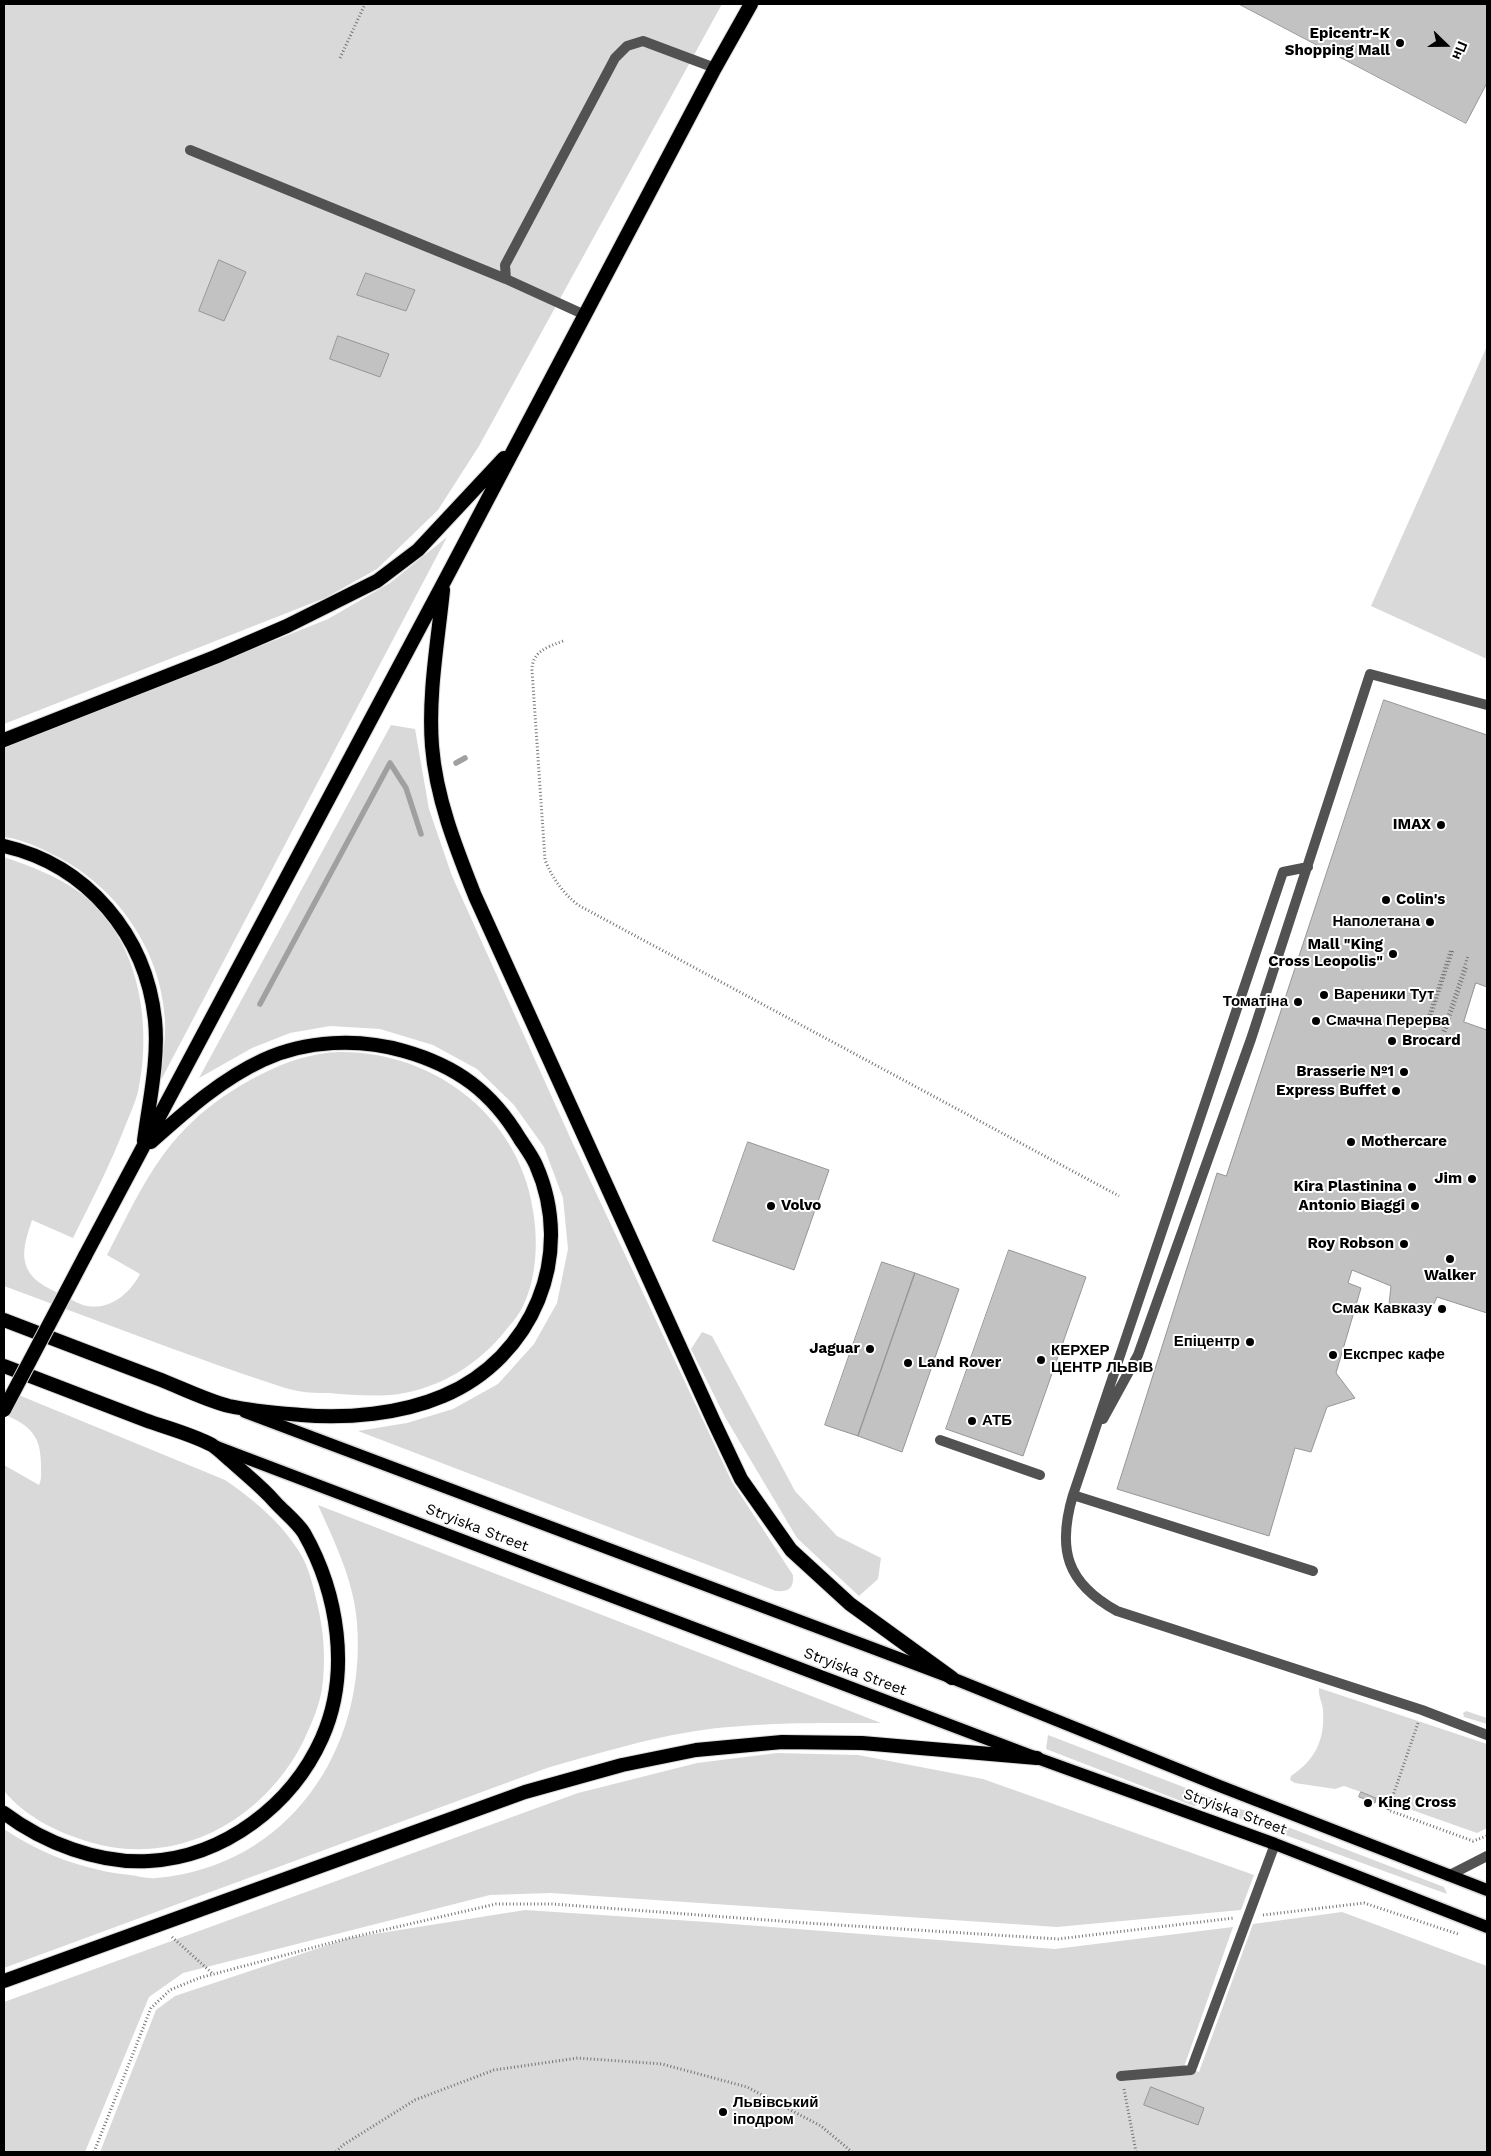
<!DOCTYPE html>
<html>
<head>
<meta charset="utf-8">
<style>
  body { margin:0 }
  #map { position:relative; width:1491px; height:2156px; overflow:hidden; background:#fff; font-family:"Work Sans",sans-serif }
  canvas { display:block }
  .frame { position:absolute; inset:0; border:5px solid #000; pointer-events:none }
  .north { position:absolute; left:1421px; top:20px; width:50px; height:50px; -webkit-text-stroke:4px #fff; paint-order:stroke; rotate:112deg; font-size:14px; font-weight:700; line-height:20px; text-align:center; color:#000 }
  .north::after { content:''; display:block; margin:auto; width:18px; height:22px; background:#000; clip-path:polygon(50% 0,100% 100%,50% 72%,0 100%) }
</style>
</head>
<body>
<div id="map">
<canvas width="1491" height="2156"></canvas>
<div class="frame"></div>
<div class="north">Пн</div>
</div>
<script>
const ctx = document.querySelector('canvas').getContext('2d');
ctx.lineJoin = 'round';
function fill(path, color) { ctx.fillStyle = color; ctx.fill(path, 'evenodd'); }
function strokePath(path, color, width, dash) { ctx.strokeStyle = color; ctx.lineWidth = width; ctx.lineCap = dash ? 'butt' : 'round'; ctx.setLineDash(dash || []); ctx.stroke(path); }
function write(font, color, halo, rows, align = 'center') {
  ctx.font = font + ' "Work Sans",sans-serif'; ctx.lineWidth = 4; ctx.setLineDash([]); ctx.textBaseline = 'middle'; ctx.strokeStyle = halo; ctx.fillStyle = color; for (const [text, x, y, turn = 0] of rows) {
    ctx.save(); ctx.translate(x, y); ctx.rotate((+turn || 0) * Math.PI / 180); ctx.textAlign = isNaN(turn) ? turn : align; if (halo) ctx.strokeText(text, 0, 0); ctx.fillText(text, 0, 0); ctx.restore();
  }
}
const green = new Path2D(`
  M4,4H722L479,446L438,510L377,569L325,598L4,724Z
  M1487,346V659L1371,606Z
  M447,537L161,1080C162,1060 166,1039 165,1020C161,949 116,886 54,855C38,847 21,839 4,837V748L328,619L390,583Z
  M391,725L415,729L429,809L452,876L574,1146L732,1482L793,1575C794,1588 789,1592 776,1591L358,1431L407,1423L453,1409L498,1384L534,1344L557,1303L568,1249L563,1198L544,1147L514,1105L477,1069L433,1045L380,1029L330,1026L290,1033L252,1048L199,1078Z
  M4,857C30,866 57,876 79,892C139,936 153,1024 138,1092C135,1103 130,1114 126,1124C111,1163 92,1200 73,1238L32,1220C28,1233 22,1248 25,1262C29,1279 44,1286 58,1293C66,1296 74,1302 83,1305C108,1312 129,1295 140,1274L107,1255C131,1209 153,1158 192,1122C228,1088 289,1053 339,1052C436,1051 523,1119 534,1217C538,1247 536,1282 521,1310C517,1317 511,1324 506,1330C479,1364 442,1387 399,1394C377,1397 352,1395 329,1393C319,1393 308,1393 298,1391C287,1389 277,1385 267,1382C233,1371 199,1358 165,1346C111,1326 58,1306 4,1286Z
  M702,1332L712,1336L795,1491L837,1536L881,1558L878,1579L859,1596L797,1538L725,1417L691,1349Z
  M4,1389L225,1480C254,1500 281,1522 300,1553C309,1567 313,1586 317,1603C324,1631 326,1660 322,1689C319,1707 311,1725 303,1742C261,1824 172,1870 83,1840C53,1830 25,1816 4,1791V1465L39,1485C42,1479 41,1472 41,1465C41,1435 30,1426 4,1414Z
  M318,1505L881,1723C830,1723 779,1722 729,1727C667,1732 607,1751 547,1768L4,1968V1829C43,1855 84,1870 130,1875C138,1876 148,1879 156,1878C288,1867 367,1750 357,1623C354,1581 335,1543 318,1505Z
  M1319,1688L1487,1744V1828L1477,1833L1344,1786L1335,1789L1295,1783L1290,1780L1291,1776C1315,1760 1325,1740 1323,1711C1323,1703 1318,1697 1319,1688Z
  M1466,1711L1487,1718V1724L1464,1717L1463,1713Z
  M1048,1735L1444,1887L1447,1894L1200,1804L1194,1806L1046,1749Z
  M777,1753L858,1755L983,1779L1254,1875L1241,1910L1057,1927L551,1893L490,1895L183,1973L149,1997L85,2152H4V2002L578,1793L697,1763Z
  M525,1910L707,1922L1055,1949L1233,1927L1184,2067L1199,2072L1253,1924L1342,1912L1487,1966V2152H100L156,2010L175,1996L349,1938Z`);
const stream = new Path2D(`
  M456,763L465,758
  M260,1004L390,763L406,788L421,834`);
const building = new Path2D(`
  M1239,4H1487V83L1466,123Z
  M219,260L246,272L224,321L199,311Z
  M366,273L415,290L406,311L357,295Z
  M338,336L389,354L380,377L330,359Z
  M1384,700L1487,735V1313L1437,1297L1432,1308L1389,1304L1391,1286L1352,1270L1348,1283L1361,1288L1336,1373L1355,1398L1327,1407L1311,1452L1295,1448L1269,1536L1117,1489L1217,1173L1226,1176Z
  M1476,983L1487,987V1030L1464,1022Z
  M748,1142L829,1170L794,1270L713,1241Z
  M1009,1250L1086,1277L1023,1456L946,1429Z
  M882,1262L915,1273L858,1436L825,1425Z
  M915,1273L959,1289L902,1452L858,1436Z
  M1361,1792L1376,1798L1375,1803L1359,1797Z
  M1151,2087L1204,2108L1198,2125L1144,2105Z`);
const path = new Path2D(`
  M340,58L365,4
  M563,641C548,647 532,651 532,670L545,860C553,879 562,892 578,905L1119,1196
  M1429,1015L1451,949
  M1428,1025L1453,950
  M1443,1031L1468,956
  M1445,1032L1467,966
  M1418,1723L1388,1810L1473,1841L1487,1836
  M1263,1915L1364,1903L1458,1934
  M172,1937L213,1974
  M1124,2089L1136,2152
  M94,2152L151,2008L170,1990L199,1978L349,1938L496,1904H552L807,1923L1058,1939L1234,1918
  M336,2152L343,2145L415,2100L494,2070L578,2058L662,2064L747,2087L821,2126L852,2152`);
const service = new Path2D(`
  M190,150L506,279
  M585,315L506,279L505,265L615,58L627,46L643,41L715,68
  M1308,867L1283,872L1073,1495C1057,1549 1066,1583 1117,1611L1422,1710L1487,1735
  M1103,1419L1138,1355L1251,1039L1370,674L1487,705
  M940,1440L1040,1475
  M1073,1495L1313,1571
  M1448,1876L1487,1856
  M1121,2076L1191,2070L1275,1844`);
const primary = new Path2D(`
  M245,1412L952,1678L1217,1785L1487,1890
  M217,1447L1037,1758L1275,1844L1487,1927`);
const trunk = new Path2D(`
  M443,590C438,641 428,694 432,746C436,798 456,848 475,896L714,1422L741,1479L791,1550L850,1604L952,1678
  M4,740L215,657L287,626L377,581L418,550L504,458
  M4,846C87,865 146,935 155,1020C159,1060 149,1102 144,1141
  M85,1256L444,582L715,68L751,4
  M4,1320C54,1339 105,1359 156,1378C180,1387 205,1400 229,1406C252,1411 278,1413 301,1415C346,1419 401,1414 443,1396C533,1358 576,1255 536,1165C532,1156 526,1148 520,1139C492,1092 457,1066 404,1051C359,1038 306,1040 263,1060C220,1080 186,1111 151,1142
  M4,1366C51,1384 98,1402 145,1420C167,1428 191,1434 212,1445C218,1449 224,1455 230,1460C245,1474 261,1486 275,1502C284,1512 297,1522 304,1533C338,1593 351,1673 322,1738C292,1805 224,1857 149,1861C99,1864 44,1843 4,1813
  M4,1981L525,1792L622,1765L696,1750L782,1742L862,1743L1037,1758`);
const trunkBridge = new Path2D(`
  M4,1410L85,1256`);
const markers = [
  [1400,43,5,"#000"],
  [1441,825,5,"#000"],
  [1386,900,5,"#000"],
  [1430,922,5,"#000"],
  [1393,954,5,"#000"],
  [1324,995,5,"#000"],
  [1298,1002,5,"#000"],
  [1316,1021,5,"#000"],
  [1392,1041,5,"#000"],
  [1404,1072,5,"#000"],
  [1396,1091,5,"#000"],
  [1351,1142,5,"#000"],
  [1472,1179,5,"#000"],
  [1412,1187,5,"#000"],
  [771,1206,5,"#000"],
  [1415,1206,5,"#000"],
  [1404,1244,5,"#000"],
  [1450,1259,5,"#000"],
  [1442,1309,5,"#000"],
  [1250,1342,5,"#000"],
  [870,1349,5,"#000"],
  [1333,1355,5,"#000"],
  [1041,1360,5,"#000"],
  [908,1363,5,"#000"],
  [972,1421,5,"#000"],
  [1368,1803,5,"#000"],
  [723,2112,5,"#000"]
];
const poiNames = [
  ["Epicentr-K",1390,34],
  ["Shopping Mall",1390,51],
  ["IMAX",1431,825],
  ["Colin's",1396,900,"left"],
  ["Наполетана",1420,922],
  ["Mall \"King",1383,945],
  ["Cross Leopolis\"",1383,962],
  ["Вареники Тут",1334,995,"left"],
  ["Томатіна",1288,1002],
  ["Смачна Перерва",1326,1021,"left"],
  ["Brocard",1402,1041,"left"],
  ["Brasserie №1",1394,1072],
  ["Express Buffet",1386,1091],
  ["Mothercare",1361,1142,"left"],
  ["Jim",1462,1179],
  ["Kira Plastinina",1402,1187],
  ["Volvo",781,1206,"left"],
  ["Antonio Biaggi",1405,1206],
  ["Roy Robson",1394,1244],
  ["Walker",1450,1276,"center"],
  ["Смак Кавказу",1432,1309],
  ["Епіцентр",1240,1342],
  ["Jaguar",860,1349],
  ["КЕРХЕР",1051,1351,"left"],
  ["ЦЕНТР ЛЬВІВ",1051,1368,"left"],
  ["Експрес кафе",1343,1355,"left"],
  ["Land Rover",918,1363,"left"],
  ["АТБ",982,1421,"left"],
  ["King Cross",1378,1803,"left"],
  ["Львівський",733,2103,"left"],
  ["іподром",733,2120,"left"]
];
const streetNames = [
  ["Stryiska Street",477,1528,21],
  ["Stryiska Street",855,1672,21],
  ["Stryiska Street",1235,1812,20]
];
fill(green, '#d9d9d9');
strokePath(stream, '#a0a0a0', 5.5);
fill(building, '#c2c2c2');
strokePath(building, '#969696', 1);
strokePath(primary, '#dbdbdb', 15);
strokePath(trunk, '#dbdbdb', 16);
strokePath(path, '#747474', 3, [1, 2.5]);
strokePath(service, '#525252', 10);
strokePath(primary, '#000', 12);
strokePath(trunk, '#000', 14);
strokePath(trunkBridge, '#dbdbdb', 16, []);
strokePath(trunkBridge, '#000', 14);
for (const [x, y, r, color] of markers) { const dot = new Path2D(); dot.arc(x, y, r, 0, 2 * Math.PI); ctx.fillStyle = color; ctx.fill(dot); strokePath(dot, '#fff', 2); }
write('bold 15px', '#000', '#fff', poiNames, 'right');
write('15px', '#000', '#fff', streetNames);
</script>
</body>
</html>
